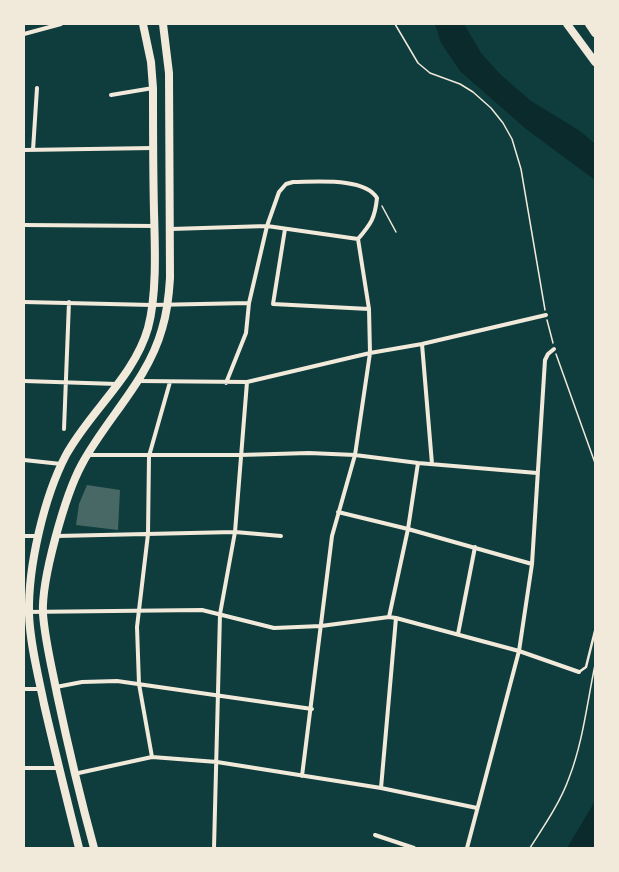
<!DOCTYPE html>
<html>
<head>
<meta charset="utf-8">
<style>
  body { margin:0 }
  #map { position:relative; width:619px; height:872px; overflow:hidden; background:#0f3d3e; font-family:"Zilla Slab",serif }
  canvas { display:block }
  .frame { position:absolute; inset:0; border:25px solid #f1e9da; pointer-events:none }
</style>
</head>
<body>
<div id="map">
<canvas width="619" height="872"></canvas>
<div class="frame"></div>
</div>
<script>
const ctx = document.querySelector('canvas').getContext('2d');
ctx.lineJoin = 'round';
function fill(path, color) { ctx.fillStyle = color; ctx.fill(path, 'evenodd'); }
function strokePath(path, color, width, dash) { ctx.strokeStyle = color; ctx.lineWidth = width; ctx.lineCap = dash ? 'butt' : 'round'; ctx.setLineDash(dash || []); ctx.stroke(path); }
const water = new Path2D(`
  M435,24H464L481,53L501,75L531,101L580,131L595,144V180L526,129L460,71L441,43Z
  M595,801V848H567Z`);
const building = new Path2D(`
  M87,485L120,490L118,530L76,525L79,504Z`);
const path = new Path2D(`
  M395,24L418,63L430,73L460,84L473,92L491,108L503,123L512,139L521,169L545,310
  M382,206L396,232
  M547,320L553,343
  M556,354L595,463
  M530,848C544,826 560,803 569,778C583,742 587,703 595,665`);
const service = new Path2D(`
  M579,672L586,667L595,631`);
const minor = new Path2D(`
  M24,34L61,24
  M111,95L153,88
  M24,150L153,148
  M33,150L37,88
  M24,225L155,226
  M171,229L267,226L358,239
  M285,229L273,304L369,309
  M24,302L152,305L249,303
  M422,344L432,464
  M24,381L117,384
  M138,381L247,382L370,353L422,344L546,315
  M226,383L246,333L249,303L267,226L279,192L286,184L293,182C315,182 365,177 377,198C375,218 371,224 358,239L369,309L370,353L355,455L332,536L302,776
  M64,429L69,302
  M87,455H240L309,453L355,455L418,463L537,473
  M24,460L61,464
  M338,512L408,529L532,564
  M24,536H38
  M57,536L235,532L281,536
  M24,612L202,610L274,628L321,626L389,617L396,618L519,651L579,672
  M389,617L408,529L418,463
  M458,634L475,547
  M56,687L82,682L117,681L312,709
  M24,689H41
  M152,757L139,684L137,627L148,534L149,456L170,382
  M24,768H58
  M74,774L152,757L217,762L381,788L477,808
  M381,788L396,618
  M375,835L414,848
  M214,848L220,614L235,532L247,382
  M467,848L519,651L532,564L545,360L548,354L554,349`);
const primary = new Path2D(`
  M567,24L595,62
  M589,24L595,33
  M79,848C67,800 55,752 44,704C38,674 30,644 29,614C28,566 44,497 66,455C90,411 134,377 148,328C157,295 155,247 154,212C153,171 153,130 153,88L151,62L143,24
  M94,848C80,797 68,746 57,694C52,668 45,641 43,614C41,580 65,495 82,464C106,419 148,380 162,329C167,313 169,295 170,278L169,73L163,24`);
fill(water, '#0a2a2b');
fill(building, '#486865');
strokePath(path, '#f1e9da', 1.5);
strokePath(service, '#f1e9da', 2.5);
strokePath(minor, '#f1e9da', 4);
strokePath(primary, '#f1e9da', 8);
</script>
</body>
</html>
